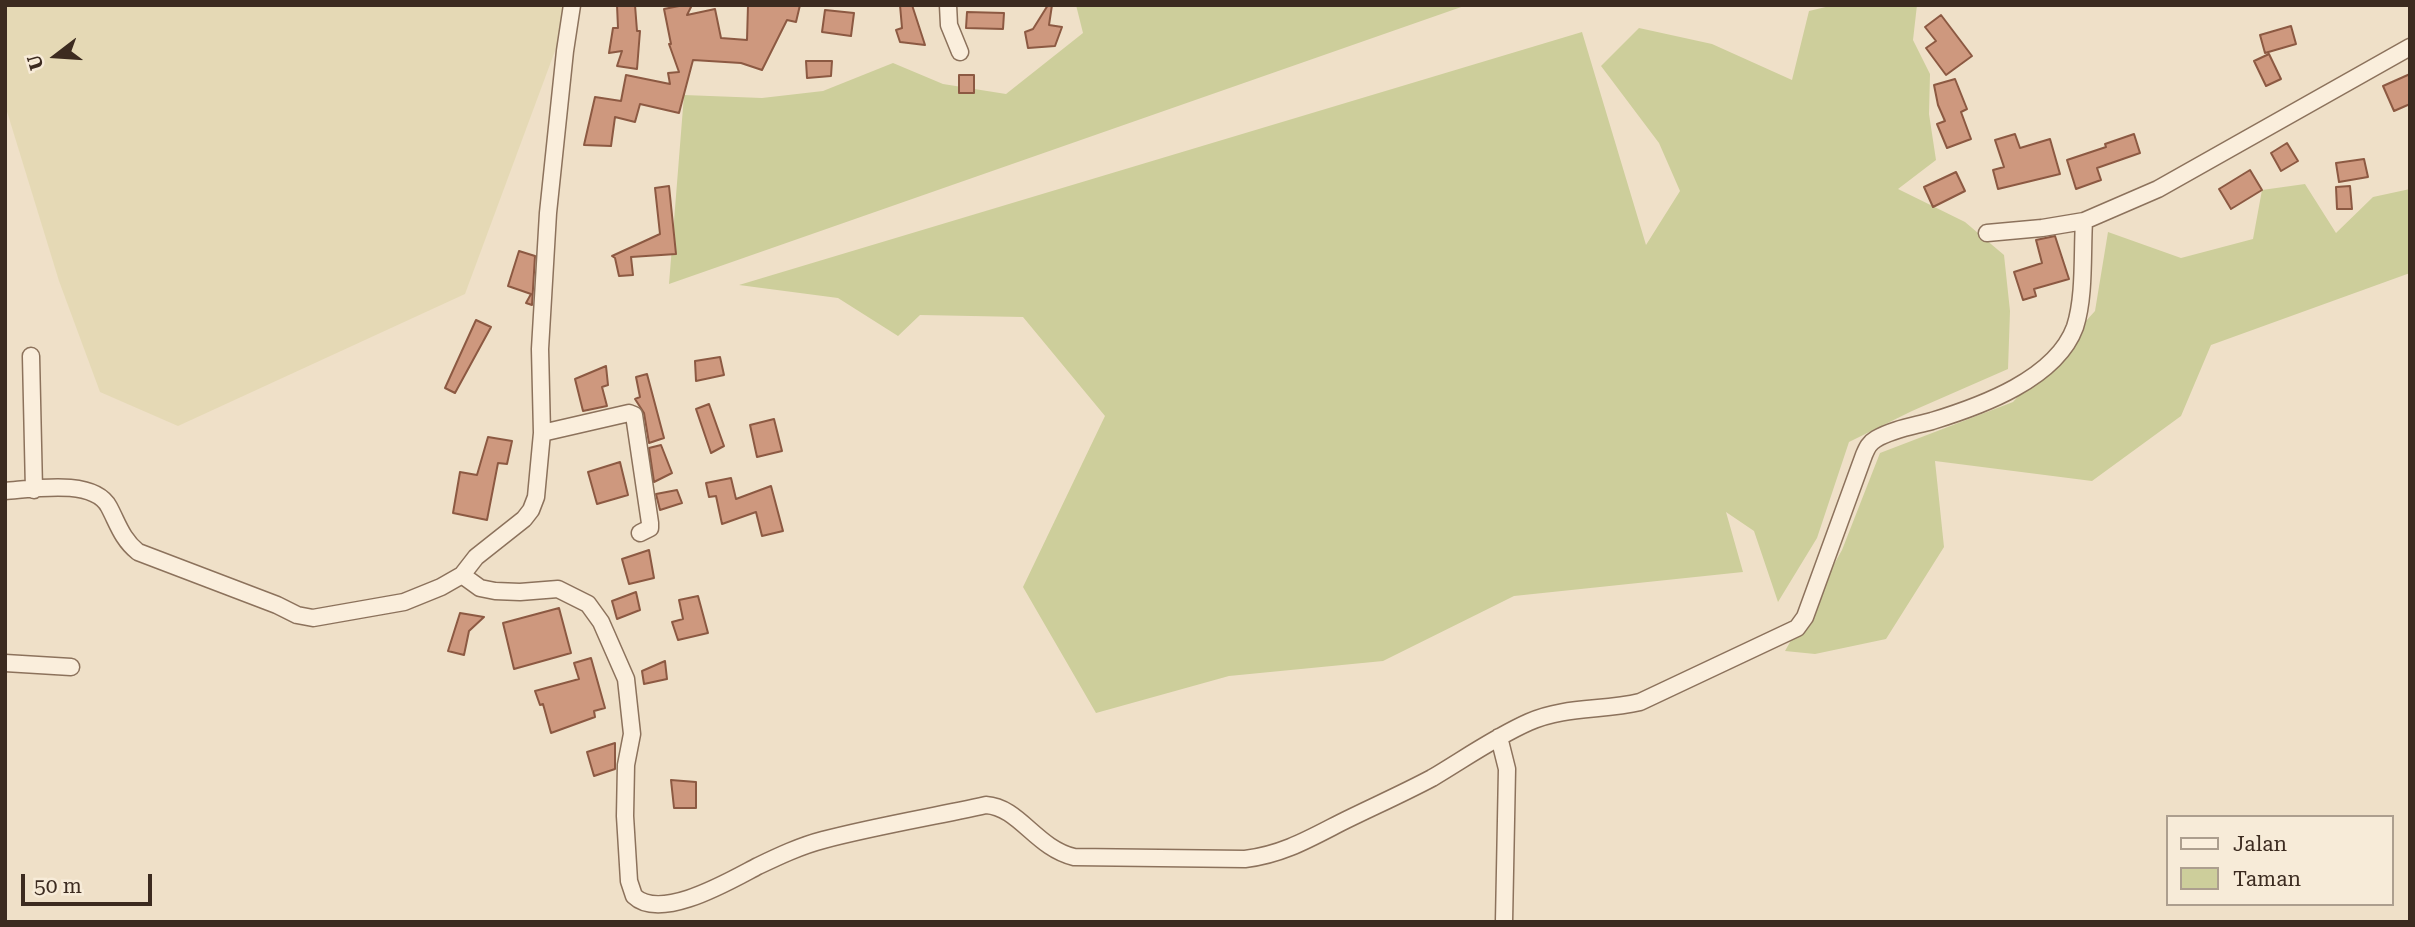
<!DOCTYPE html>
<html>
<head>
<meta charset="utf-8">
<style>
  body { margin:0 }
  #map { position:relative; width:2415px; height:927px; overflow:hidden; background:#efe0c8; font-family:"Roboto Serif",serif }
  canvas { display:block }
  .frame { position:absolute; inset:0; border:7px solid #3c2b20; pointer-events:none }
  .legend { position:absolute; left:2166px; top:815px; width:228px; height:91px; box-sizing:border-box; background:#f7ebd8; border:2px solid #ac9e8e; margin:0; padding:9px 12px; list-style:none; font-size:21px; color:#3c2b20 }
  .legend li { display:flex; align-items:center; gap:14px; height:35px }
  .legend b { width:35px; border:2px solid #ac9e8e }
  .north { position:absolute; left:21px; top:21px; width:70px; height:70px; -webkit-text-stroke:5px #f7ebd8; paint-order:stroke; rotate:253deg; font-size:19px; font-weight:700; line-height:28px; text-align:center; color:#3c2b20 }
  .north::after { content:''; display:block; margin:auto; width:24px; height:32px; background:#3c2b20; clip-path:polygon(50% 0,100% 100%,50% 72%,0 100%) }
  .scale { position:absolute; left:21px; top:874px; width:131px; height:32px; box-sizing:border-box; border:4px solid #3c2b20; border-top:0; padding-left:9px; font-size:21px; line-height:24px; white-space:nowrap; color:#3c2b20; -webkit-text-stroke:5px #f7ebd8; paint-order:stroke }
</style>
</head>
<body>
<div id="map">
<canvas width="2415" height="927"></canvas>
<div class="frame"></div>
<ul class="legend">
<li><b style="height:9px;background:#faeedc"></b>Jalan</li>
<li><b style="height:19px;background:#cdce9b"></b>Taman</li>
</ul>
<div class="north">U</div>
<div class="scale">50 m</div>
</div>
<script>
const ctx = document.querySelector('canvas').getContext('2d');
ctx.lineJoin = 'round';
function fill(path, color) { ctx.fillStyle = color; ctx.fill(path, 'evenodd'); }
function strokePath(path, color, width, dash) { ctx.strokeStyle = color; ctx.lineWidth = width; ctx.lineCap = dash ? 'butt' : 'round'; ctx.setLineDash(dash || []); ctx.stroke(path); }
const farmland = new Path2D(`
  M5,5H572L465,294L178,426L100,392L59,281L5,105Z`);
const green = new Path2D(`
  M1076,5H1467L669,284L684,95L762,98L823,91L893,63L943,84L1006,94L1083,33Z
  M1834,5H1917L1913,40L1930,74L1929,114L1936,160L1898,189L1965,222L2004,255L2010,311L2008,369L1912,411L1849,442L1817,538L1778,602L1754,531L1726,512L1743,572L1514,596L1383,661L1229,676L1096,713L1023,587L1105,416L1023,317L920,315L898,336L838,298L739,285L1582,32L1646,245L1680,191L1659,143L1601,66L1639,28L1712,44L1792,80L1809,11Z
  M2305,184L2336,233L2373,197L2410,189V273L2211,345L2181,416L2092,481L1935,461L1944,547L1886,639L1815,654L1785,651L1842,550L1880,453L2013,402L2095,311L2108,232L2181,258L2253,239L2262,190Z`);
const building = new Path2D(`
  M617,5H635L637,31H640L637,69L617,66L622,51L609,53L613,28H618Z
  M684,5H692L687,15L715,9L721,38L747,40L748,5H800L796,22L787,20L762,70L741,63L693,60L679,113L640,104L635,122L615,117L611,146L584,145L595,97L621,101L626,75L670,84L668,73L679,72L669,44H671L664,9Z
  M900,5H912L925,45L900,42L896,30L902,28Z
  M1048,5H1052L1049,25L1062,27L1055,46L1028,48L1025,32L1033,29Z
  M825,10L854,13L851,36L822,32Z
  M967,12L1004,13L1003,29L966,28Z
  M1941,15L1972,56L1946,75L1926,48L1936,41L1925,27Z
  M2291,26L2296,44L2265,53L2260,35Z
  M2269,54L2281,79L2266,86L2254,61Z
  M806,61H832L831,76L807,78Z
  M2410,74V104L2394,111L2383,86Z
  M959,75H974V93H959Z
  M1955,79L1967,109L1961,112L1971,139L1947,148L1937,124L1945,121L1938,105L1934,85Z
  M2015,134L2020,148L2050,139L2060,174L1998,189L1993,170L2004,167L1995,140Z
  M2134,134L2140,153L2097,168L2101,180L2076,189L2067,160L2106,147L2105,144Z
  M2287,143L2298,161L2281,171L2271,153Z
  M2364,159L2368,177L2339,182L2336,163Z
  M2250,170L2262,190L2231,209L2219,189Z
  M1956,172L1965,191L1933,207L1924,187Z
  M669,186L676,254L631,257L633,275L619,276L615,258L612,256L660,234L655,188Z
  M2350,186L2352,209H2337L2336,187Z
  M2055,236L2069,279L2034,289L2036,296L2023,300L2014,272L2042,263L2036,240Z
  M519,251L535,256L532,305L526,303L531,294L508,286Z
  M476,320L491,327L455,393L445,388Z
  M720,357L724,375L696,381L695,361Z
  M606,366L608,385L602,387L607,406L583,411L575,379Z
  M647,374L664,438L649,443L644,413L635,399L640,397L636,377Z
  M709,404L724,446L711,453L696,409Z
  M774,419L782,451L757,457L750,425Z
  M488,437L512,441L507,464L498,463L487,520L453,513L460,472L477,475Z
  M661,445L672,473L654,482L649,448Z
  M620,462L628,495L597,504L588,472Z
  M731,478L736,499L771,486L783,531L762,536L756,512L722,524L716,496L709,497L706,483Z
  M677,490L682,503L660,510L656,494Z
  M649,550L654,578L629,584L622,559Z
  M636,592L640,610L617,619L612,601Z
  M698,596L708,633L678,640L672,622L683,619L679,600Z
  M559,608L571,653L514,669L503,623Z
  M460,613L484,617L469,631L464,655L448,651Z
  M591,658L605,708L594,711L595,717L551,733L543,704L540,705L535,691L579,679L574,663Z
  M665,661L667,679L644,684L642,671Z
  M615,743V769L594,776L587,752Z
  M671,780L696,782V808H674Z`);
const street = new Path2D(`
  M948,5L949,25L960,52
  M1987,233L2042,228L2084,221L2158,189L2410,47
  M31,356L34,490
  M542,433L629,413L634,415L650,523V528L640,533
  M5,491C33,489 94,478 109,507C118,524 122,539 138,552L277,605L297,615L313,618L404,602L441,587L462,575L476,557L524,519L531,510L536,497L542,433L540,349L548,213L565,51L572,5
  M462,575L480,588L495,591L520,592L558,589L588,604L601,622L626,679L632,734L626,765L625,816L629,881L634,896C661,922 731,880 758,866C779,856 800,846 823,840C876,826 932,817 986,805C1019,807 1036,848 1074,857L1245,859C1281,855 1309,839 1340,823C1370,808 1402,794 1432,778C1464,759 1495,737 1529,722C1565,706 1603,711 1640,702L1797,628L1805,617L1864,455C1867,448 1869,443 1876,439C1893,429 1914,426 1932,421C1981,406 2056,379 2075,327C2085,296 2082,253 2084,221
  M5,663L71,667
  M1499,737L1507,769L1504,922`);
fill(farmland, '#e5d9b5');
fill(green, '#cdce9b');
fill(building, '#ce987e');
strokePath(building, '#8c5942', 2);
strokePath(street, '#8c725c', 19);
strokePath(street, '#faeedc', 16);
</script>
</body>
</html>
